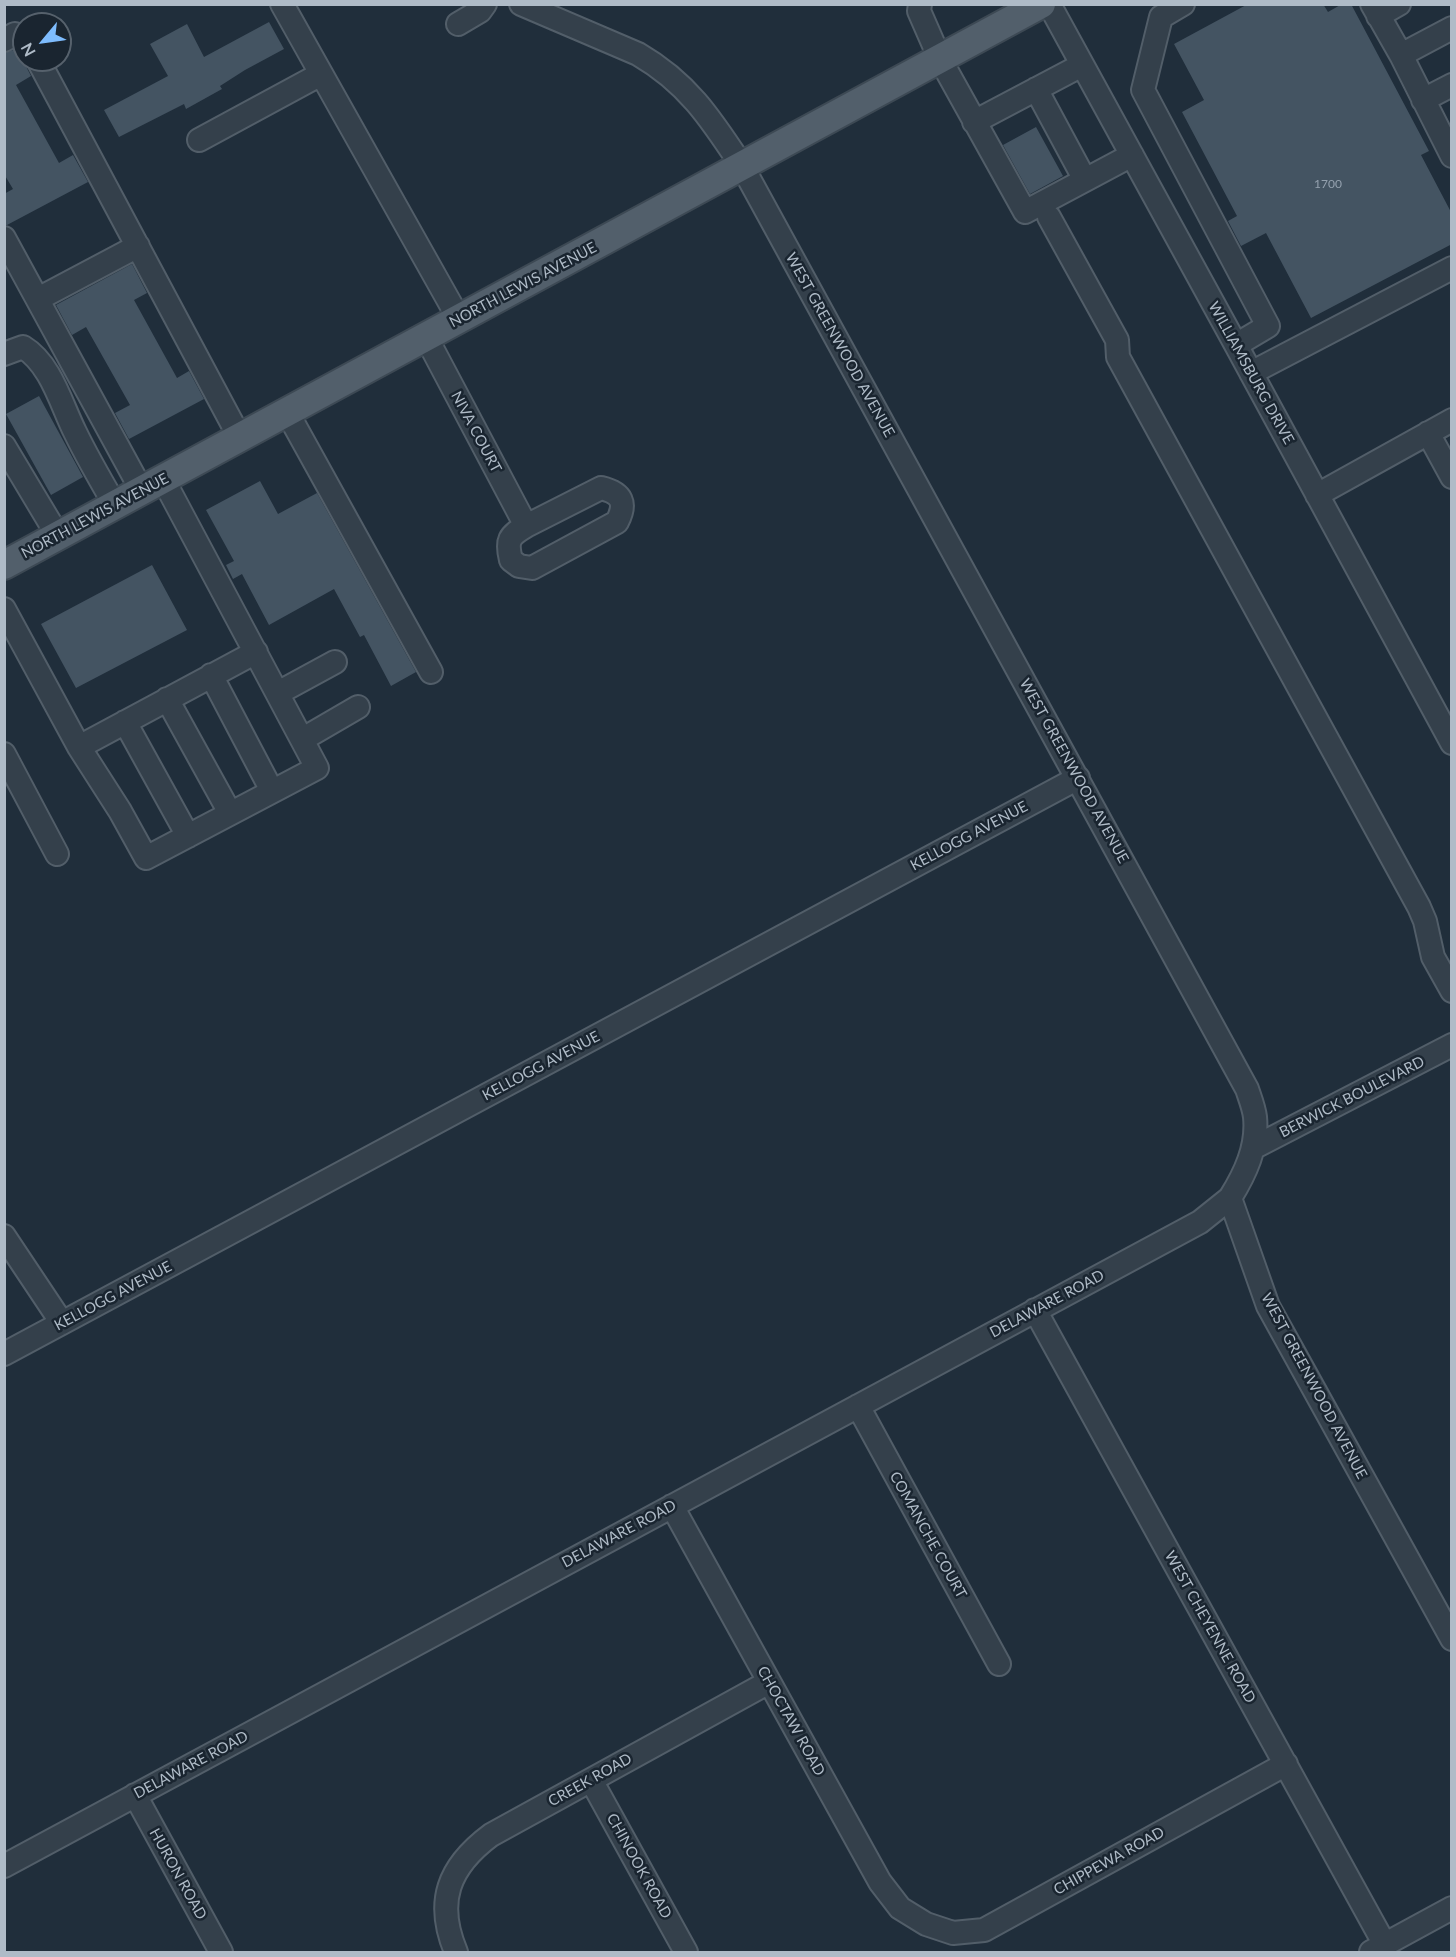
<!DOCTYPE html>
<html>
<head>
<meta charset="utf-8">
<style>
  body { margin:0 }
  #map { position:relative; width:1456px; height:1957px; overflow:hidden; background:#202e3b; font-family:Lato,sans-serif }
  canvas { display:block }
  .frame { position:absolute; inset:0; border:6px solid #afbbc7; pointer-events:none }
  .north { position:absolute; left:12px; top:12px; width:60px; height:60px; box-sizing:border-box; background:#1a2530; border:2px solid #56616c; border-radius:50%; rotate:241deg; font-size:16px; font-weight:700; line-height:24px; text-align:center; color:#afbbc7 }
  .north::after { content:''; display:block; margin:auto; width:21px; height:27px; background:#7ebcfd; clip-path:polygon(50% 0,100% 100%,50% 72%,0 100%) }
</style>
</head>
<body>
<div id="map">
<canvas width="1456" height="1957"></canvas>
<div class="frame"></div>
<div class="north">N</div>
</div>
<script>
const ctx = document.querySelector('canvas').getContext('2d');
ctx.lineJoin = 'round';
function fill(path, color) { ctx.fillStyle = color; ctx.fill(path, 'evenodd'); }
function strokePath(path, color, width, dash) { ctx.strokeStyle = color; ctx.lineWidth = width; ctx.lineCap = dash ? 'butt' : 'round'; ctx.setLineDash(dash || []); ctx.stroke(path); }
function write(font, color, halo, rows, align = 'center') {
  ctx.font = font + ' Lato,sans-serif'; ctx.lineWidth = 5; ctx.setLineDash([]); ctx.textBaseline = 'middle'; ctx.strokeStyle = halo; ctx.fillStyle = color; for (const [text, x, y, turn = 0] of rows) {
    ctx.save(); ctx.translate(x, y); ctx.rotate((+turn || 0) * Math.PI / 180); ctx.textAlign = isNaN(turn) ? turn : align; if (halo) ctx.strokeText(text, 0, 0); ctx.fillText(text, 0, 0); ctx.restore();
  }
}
const building = new Path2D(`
  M1248,4H1323L1328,12L1342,4H1351L1429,151L1421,155L1452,214V244L1311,318L1266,233L1241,246L1228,221L1237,216L1182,112L1204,100L1174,44Z
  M269,22L284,49L245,70L220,86L222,89L186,109L184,104L119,137L104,110L168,76L150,44L187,24L204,57Z
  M17,49L31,76L16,85L59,163L73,155L88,182L7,225H4V194L13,189L4,174V53Z
  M1036,127L1063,176L1030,194L1003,145Z
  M132,264L147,293L134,300L177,378L189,371L204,399L129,439L115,413L130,405L86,327L72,335L56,305Z
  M39,396L83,477L51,495L6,414Z
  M260,481L278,514L317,493L416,672L391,686L364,635L360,637L334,589L269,625L242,574L233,579L226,565L234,561L206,510Z
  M152,565L187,630L76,688L41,624Z`);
const minor = new Path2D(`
  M282,4L459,319
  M521,4L638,54C688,83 711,119 742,166L1247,1089C1250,1098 1254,1108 1255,1117C1258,1147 1245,1174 1230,1198L1268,1306L1452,1639
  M920,4L919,11L940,59L1025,212L1132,155
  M1049,4L1236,345L1452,743
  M1183,4L1161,17L1143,90L1268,326L1236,345
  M1372,4L1401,55
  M1378,16L1399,4
  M458,24L480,11L485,4
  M1452,28L1401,55L1452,156
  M4,40L15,34L24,37
  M38,60L240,438
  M1036,89L1085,180
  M1423,100L1452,85
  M974,122L1082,65
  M199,140L321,74
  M1049,217L1117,340L1118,357L1419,907L1425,921L1433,957L1452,991
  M4,238L142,491
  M38,299L138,246
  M426,337L526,526L601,488C622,493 627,503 617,522L532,568L519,566L511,560C506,540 509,536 526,526
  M4,354L23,347C51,364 61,404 75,432C87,457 101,481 115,505
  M1251,373L1452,268
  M287,412L431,672
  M1428,433L1452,477
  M4,446L58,536
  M1317,495L1452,420
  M4,609L79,747L120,811L146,858L317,768L163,479
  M211,675L272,791
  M278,693L335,662
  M167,699L230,813
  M125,722L188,836
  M303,739L358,707
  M79,747L256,652
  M4,754L57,854
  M1253,1148L1452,1045
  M4,1236L62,1323
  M1035,1310L1385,1945
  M4,1354L1078,778
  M858,1406L999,1664
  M672,1506L880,1882L900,1908L926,1924L953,1933L984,1930L1286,1764
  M591,1780L686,1952
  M135,1795L221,1952
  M4,1866L1200,1222L1230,1198
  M456,1952C435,1902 448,1867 491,1835L769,1682
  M1371,1952L1452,1908`);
const major = new Path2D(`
  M4,565L1041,4`);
const numberNames = [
  ["1700",1328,184]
];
const streetNames = [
  ["NORTH LEWIS AVENUE",523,285,-28],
  ["WEST GREENWOOD AVENUE",840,345,61],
  ["WILLIAMSBURG DRIVE",1251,373,61],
  ["NIVA COURT",476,432,62],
  ["NORTH LEWIS AVENUE",95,516,-28],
  ["WEST GREENWOOD AVENUE",1074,771,61],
  ["KELLOGG AVENUE",969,836,-28],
  ["KELLOGG AVENUE",541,1066,-28],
  ["BERWICK BOULEVARD",1352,1097,-27],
  ["KELLOGG AVENUE",113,1296,-28],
  ["DELAWARE ROAD",1047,1304,-28],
  ["WEST GREENWOOD AVENUE",1314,1386,62],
  ["DELAWARE ROAD",619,1534,-28],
  ["COMANCHE COURT",928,1535,61],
  ["WEST CHEYENNE ROAD",1210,1627,61],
  ["CHOCTAW ROAD",791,1721,61],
  ["DELAWARE ROAD",191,1765,-28],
  ["CREEK ROAD",590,1780,-29],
  ["CHIPPEWA ROAD",1109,1861,-29],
  ["CHINOOK ROAD",639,1866,61],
  ["HURON ROAD",178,1874,61]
];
fill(building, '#445462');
strokePath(minor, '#525e69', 26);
strokePath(major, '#3d4954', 32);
strokePath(minor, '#34404b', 22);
strokePath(major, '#525f6b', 28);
write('12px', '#94a1ae', null, numberNames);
write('15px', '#afbbc7', '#1a2530', streetNames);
</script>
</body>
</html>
